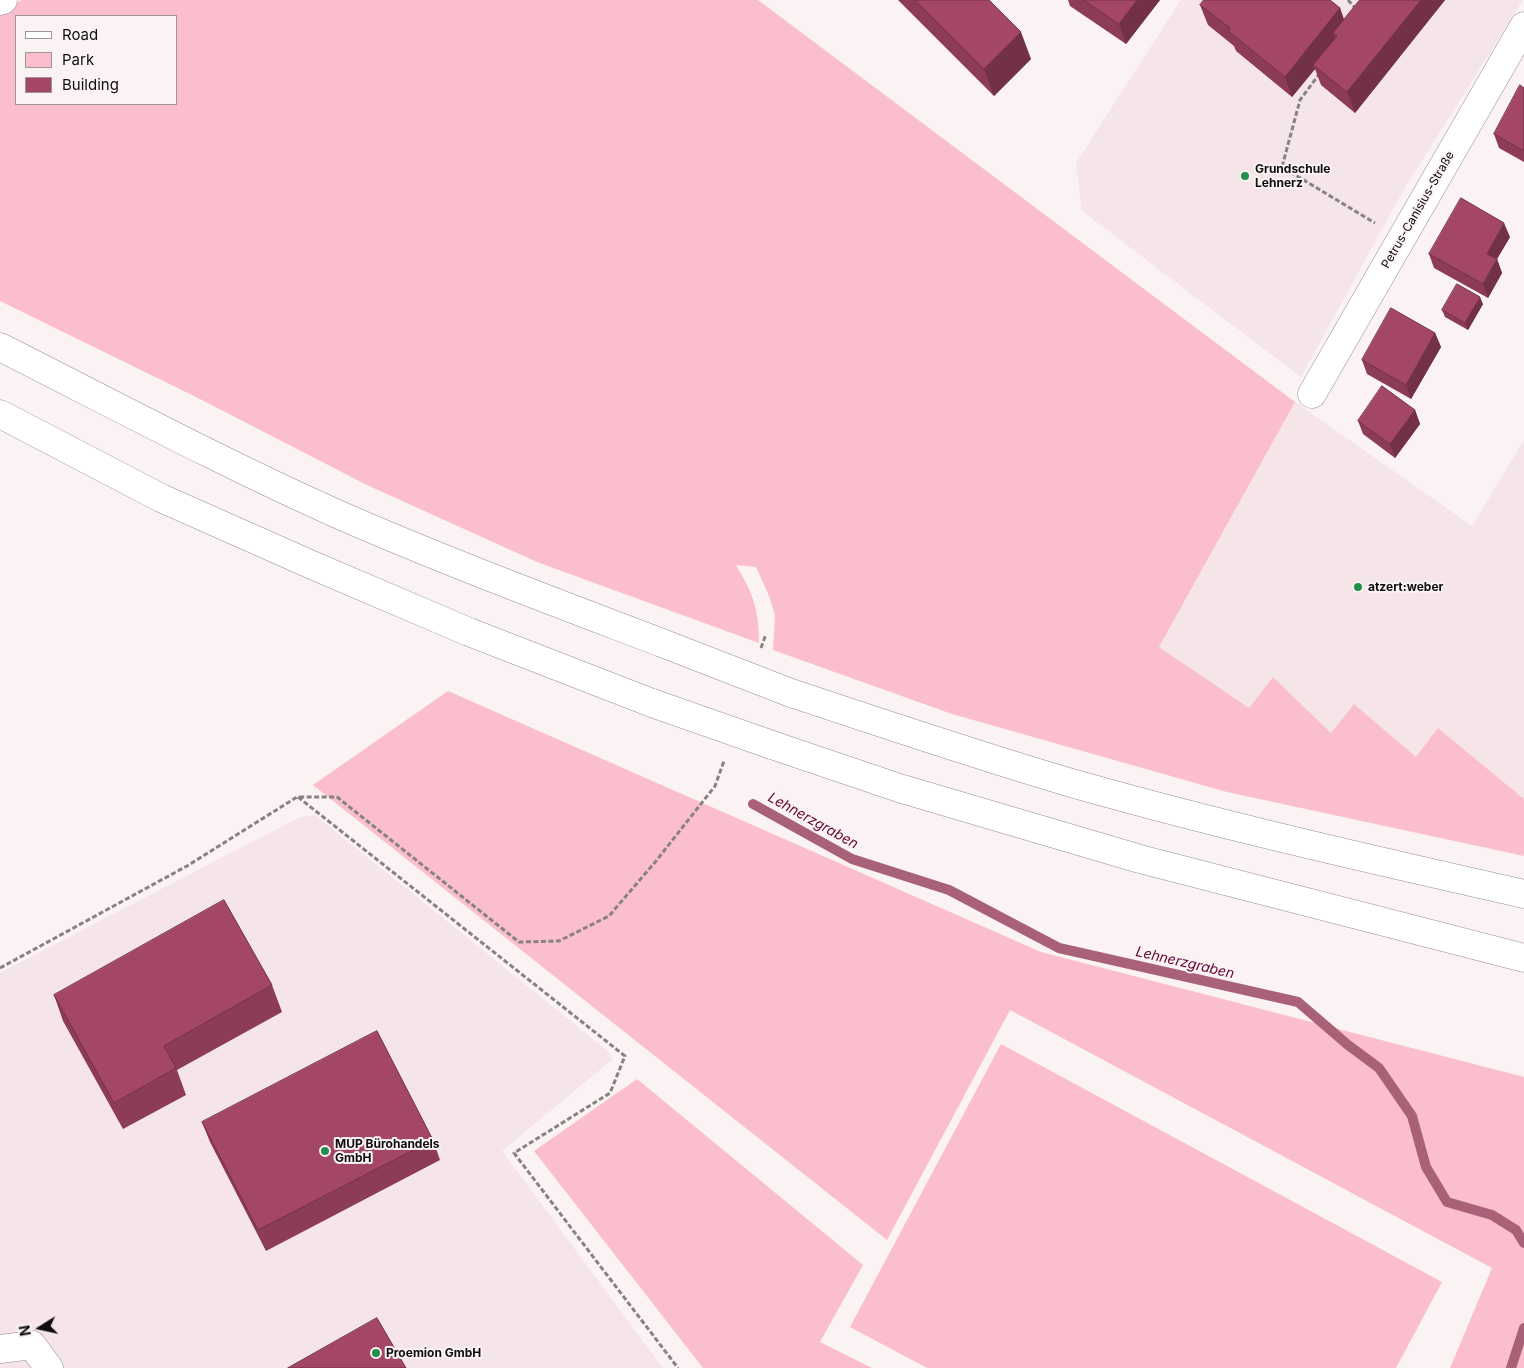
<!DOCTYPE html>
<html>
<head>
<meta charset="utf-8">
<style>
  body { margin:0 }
  #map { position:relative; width:1524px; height:1368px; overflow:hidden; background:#faf2f3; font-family:Inter,sans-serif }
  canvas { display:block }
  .legend { position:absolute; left:15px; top:15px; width:162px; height:90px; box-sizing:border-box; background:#faf2f3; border:1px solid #9c9697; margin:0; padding:6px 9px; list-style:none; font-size:15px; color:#100d0e }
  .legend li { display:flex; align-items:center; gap:10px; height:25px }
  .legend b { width:25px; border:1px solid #9c9697 }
  .north { position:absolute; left:15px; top:1303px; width:50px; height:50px; -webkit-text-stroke:4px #faf2f3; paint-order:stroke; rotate:260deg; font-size:14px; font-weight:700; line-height:20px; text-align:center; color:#100d0e }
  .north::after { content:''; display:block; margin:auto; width:18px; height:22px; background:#100d0e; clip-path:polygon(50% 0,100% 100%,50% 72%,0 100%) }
</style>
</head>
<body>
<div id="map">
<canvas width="1524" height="1368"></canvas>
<ul class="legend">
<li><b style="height:6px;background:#fff"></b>Road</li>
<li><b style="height:14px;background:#fbbece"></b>Park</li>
<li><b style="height:14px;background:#a44666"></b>Building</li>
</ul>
<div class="north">N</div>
</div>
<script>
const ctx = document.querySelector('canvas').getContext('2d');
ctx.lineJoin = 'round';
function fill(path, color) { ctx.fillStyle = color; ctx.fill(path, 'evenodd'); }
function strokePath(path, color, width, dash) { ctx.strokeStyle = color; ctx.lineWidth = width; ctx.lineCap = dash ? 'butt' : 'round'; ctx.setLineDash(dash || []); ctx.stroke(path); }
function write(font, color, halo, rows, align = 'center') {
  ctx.font = font + ' Inter,sans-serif'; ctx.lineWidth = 4; ctx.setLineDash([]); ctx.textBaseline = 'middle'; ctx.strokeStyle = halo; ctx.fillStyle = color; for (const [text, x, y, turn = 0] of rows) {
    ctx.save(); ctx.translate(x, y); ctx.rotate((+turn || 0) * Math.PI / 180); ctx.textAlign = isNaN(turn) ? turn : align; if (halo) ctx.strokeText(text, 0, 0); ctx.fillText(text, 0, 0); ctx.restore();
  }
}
const built = new Path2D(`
  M1181,0H1523L1404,189L1301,377L1082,211L1076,163Z
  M1295,402L1472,526L1524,440V799L1438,728L1416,758L1354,704L1331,733L1273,677L1249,708L1159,647Z
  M315,815L608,1051L613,1059L502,1151L663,1368H0V973L300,817Z`);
const green = new Path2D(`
  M22,0H758L1295,402L1159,647L1249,708L1273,677L1331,733L1354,704L1416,757L1438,728L1524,799V856L1227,792L952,714L773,650L775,615L769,596L756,567L736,565C753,593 759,610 759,643L537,562L367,485L196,397L0,301V9ZM16,16H176V104H16Z
  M448,691L1041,952L1524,1077V1368H1450L1492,1268L1010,1010L887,1240L313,785Z
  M1001,1044L1442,1282L1396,1368H927L850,1327Z
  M637,1079L863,1265L820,1342L872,1368H703L534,1151Z`);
const stream = new Path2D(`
  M753,804L852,859L949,890L1059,948L1298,1002L1348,1045L1379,1068L1412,1116L1426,1167L1447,1202L1492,1215L1516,1230L1524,1243
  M1511,1368L1524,1328`);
const path = new Path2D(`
  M1348,0L1356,9
  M1320,73L1300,100L1282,167L1375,223
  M761,648L766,634
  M298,797L625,1056L610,1093L514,1153L678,1368
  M0,968L187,866L297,797H337L519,942L559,941L609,916L656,861L715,786L724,761`);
const street = new Path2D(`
  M0,1L3,0
  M1312,394L1524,26
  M0,1349L32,1345L49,1368`);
const highway = new Path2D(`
  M0,347C111,403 221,462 335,513C442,560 552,601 662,643
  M0,414L161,498L312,565L469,632L652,703
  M791,693C885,724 979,756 1075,784C1223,826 1374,860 1524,894
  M772,745L899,788L1140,859L1524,958`);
const highwayBridge = new Path2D(`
  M662,643L791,693
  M652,703L772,745`);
const wall = new Path2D(`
  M898,0H989L1031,59L994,96Z
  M1068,0H1160L1126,44L1070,6Z
  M1360,0H1445L1355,113L1321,85L1315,69L1292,97L1236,51L1234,46L1208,25L1200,5L1340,8L1344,20Z
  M1524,88V162L1499,148L1494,134Z
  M1510,237L1497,259L1502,273L1488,298L1434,268L1429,254Z
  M1483,304L1468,330L1445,317L1442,310Z
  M1435,333L1441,347L1411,399L1367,374L1362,360Z
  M1415,410L1420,424L1395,458L1363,434L1358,421Z
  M272,985L282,1012L177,1070L186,1095L123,1129L63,1021L54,995Z
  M202,1122L433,1140L440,1160L266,1251L210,1142Z`);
const shadedWall = new Path2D(`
  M1137,0H1160L1126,44L1119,24Z
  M1421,0H1445L1355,113L1347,92Z
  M1340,8L1347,28L1337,36L1333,33L1337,42L1313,65L1315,69L1292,97L1285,77Z
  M1021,32L1031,59L994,96L984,69Z
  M1504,223L1510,237L1497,259L1502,273L1488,298L1483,284L1487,254Z
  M1480,297L1483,304L1468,330L1465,323Z
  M1435,333L1441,347L1411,399L1406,385Z
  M1415,410L1420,424L1395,458L1390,444Z`);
const building = new Path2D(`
  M915,0H989L1021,32L984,69Z
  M1084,0H1137L1119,24Z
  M1204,0H1330L1340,8L1285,77L1228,31L1230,28L1200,5Z
  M1360,0H1421L1347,92L1313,65L1337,36L1333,33Z
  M1520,85L1524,88V151L1494,134Z
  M1461,198L1504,223L1487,254L1497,259L1483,284L1429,254Z
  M1457,284L1480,297L1465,323L1442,310Z
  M1391,308L1435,333L1406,385L1362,360Z
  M1382,386L1415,410L1390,444L1358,421Z
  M224,900L272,985L164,1046L176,1068L114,1103L54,995Z
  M377,1031L433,1140L258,1230L202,1122Z
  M377,1318L406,1368H288Z`);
const markers = [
  [1245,176,5,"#1f904a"],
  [1358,587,5,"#1f904a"],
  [325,1151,5,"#1f904a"],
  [376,1353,5,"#1f904a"]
];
const poiNames = [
  ["Grundschule",1255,169],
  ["Lehnerz",1255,183],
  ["atzert:weber",1368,587],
  ["MUP Bürohandels",335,1144],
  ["GmbH",335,1158],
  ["Proemion GmbH",386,1353]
];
const streetNames = [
  ["Petrus-Canisius-Straße",1418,210,-60]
];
const waterNames = [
  ["Lehnerzgraben",813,821,29],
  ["Lehnerzgraben",1185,963,13]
];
fill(built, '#f5e4e8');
fill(green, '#fbbece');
strokePath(stream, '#a96178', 10);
strokePath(street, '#968e90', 29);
strokePath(highway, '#968e90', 29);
strokePath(path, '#888283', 3, [5, 2.5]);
strokePath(street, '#fff', 28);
strokePath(highway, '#fff', 28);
strokePath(highwayBridge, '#968e90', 29, []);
strokePath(highwayBridge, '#fff', 28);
fill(wall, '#8d3c58');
fill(shadedWall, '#733147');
fill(building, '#a44666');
strokePath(building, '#733147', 1);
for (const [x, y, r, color] of markers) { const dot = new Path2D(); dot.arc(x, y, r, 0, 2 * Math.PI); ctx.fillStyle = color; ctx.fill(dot); strokePath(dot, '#faf2f3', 2); }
write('bold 12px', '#100d0e', '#faf2f3', poiNames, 'left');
write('12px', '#100d0e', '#faf2f3', streetNames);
write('italic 14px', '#640531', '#faf2f3', waterNames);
</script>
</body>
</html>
